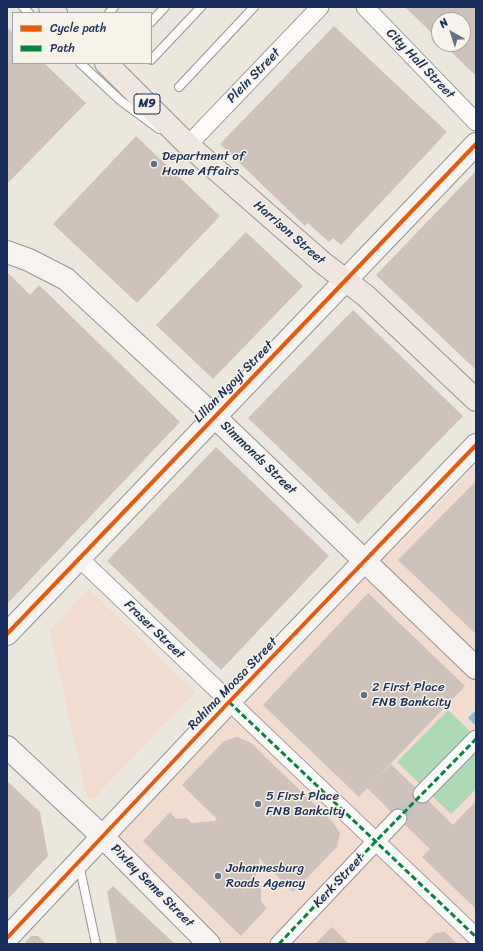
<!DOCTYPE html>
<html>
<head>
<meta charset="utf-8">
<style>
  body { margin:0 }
  #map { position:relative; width:483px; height:951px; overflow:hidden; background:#ece7dc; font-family:Sriracha,sans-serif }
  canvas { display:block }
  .frame { position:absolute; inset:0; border:8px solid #1b2f5e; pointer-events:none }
  .legend { position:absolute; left:12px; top:12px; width:140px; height:52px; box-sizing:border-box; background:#f7f3e8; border:1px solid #9fa5b1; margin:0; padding:5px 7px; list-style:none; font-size:12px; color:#1b2f5e }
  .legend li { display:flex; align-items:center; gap:8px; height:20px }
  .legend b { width:20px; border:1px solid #9fa5b1 }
  .north { position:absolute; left:431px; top:12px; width:40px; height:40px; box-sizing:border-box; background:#f7f3e8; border:1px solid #9fa5b1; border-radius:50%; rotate:321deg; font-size:11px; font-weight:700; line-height:16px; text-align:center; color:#1b2f5e }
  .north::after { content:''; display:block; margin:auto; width:14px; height:18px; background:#646f8a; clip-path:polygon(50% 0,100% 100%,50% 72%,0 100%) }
</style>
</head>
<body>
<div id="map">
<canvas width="483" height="951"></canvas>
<div class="frame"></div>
<ul class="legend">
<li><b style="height:5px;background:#e8590c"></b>Cycle path</li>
<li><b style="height:5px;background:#00873e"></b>Path</li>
</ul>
<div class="north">N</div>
</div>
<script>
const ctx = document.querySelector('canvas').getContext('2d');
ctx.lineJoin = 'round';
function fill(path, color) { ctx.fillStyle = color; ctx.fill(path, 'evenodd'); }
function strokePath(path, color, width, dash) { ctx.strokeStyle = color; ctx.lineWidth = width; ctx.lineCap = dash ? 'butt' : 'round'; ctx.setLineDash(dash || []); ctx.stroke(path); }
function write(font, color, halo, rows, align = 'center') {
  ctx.font = font + ' Sriracha,sans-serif'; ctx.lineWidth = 3; ctx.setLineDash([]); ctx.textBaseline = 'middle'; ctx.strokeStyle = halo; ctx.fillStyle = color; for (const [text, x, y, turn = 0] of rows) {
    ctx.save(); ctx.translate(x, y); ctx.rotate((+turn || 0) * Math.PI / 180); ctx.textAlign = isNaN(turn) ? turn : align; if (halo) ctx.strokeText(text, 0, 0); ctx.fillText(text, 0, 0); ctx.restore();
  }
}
const built = new Path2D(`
  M476,465V944H224L115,838Z
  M89,589L195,692L94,798L87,797L50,630Z`);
const green = new Path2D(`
  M448,710L476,737V789L451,814L397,762Z`);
const water = new Path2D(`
  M476,710V726L468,718Z`);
const building = new Path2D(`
  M405,7H476V76L443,44H463V20H439V40Z
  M334,26L447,132L341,245L333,238L329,242L308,223L305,226L220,144Z
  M7,27L13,33V63H44L86,103L7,184Z
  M136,136L220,216L137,303L53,224Z
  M476,171V370L376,275Z
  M246,232L303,286L213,379L156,325Z
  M7,272L30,295L39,285L180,422L7,604Z
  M353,310L463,416L358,524L248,418Z
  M216,447L329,556L221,670L107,561Z
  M476,481V634L398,560Z
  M368,593L465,686L371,784L391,764L453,825L476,801V909L422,857L430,849L367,788L359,797L263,705Z
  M237,737L250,742L333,822L340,833L337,847L293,892L259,858V864L256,867V885L261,889V902L267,908L241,936L143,841L170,812L176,819L187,818L192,823L215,821L217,819L182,785L224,741Z
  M7,781L40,812L48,856L7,900Z
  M113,886L175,944H117L107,892Z
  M332,927L349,944H315Z
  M445,932L458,944H424L435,933Z
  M31,936H38L46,944H24Z`);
const streetTunnel = new Path2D(`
  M398,818L422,794`);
const lane = new Path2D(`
  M23,7L29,13
  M109,13L114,7
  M151,22L165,7
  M151,60L201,7
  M80,63L121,101L159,129
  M179,87L254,7
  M79,864L96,944`);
const street = new Path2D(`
  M365,7L476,122
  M188,145L320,7
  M79,558L476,937
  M422,794L476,739
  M279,944L398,818`);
const secondary = new Path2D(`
  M7,252L29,260L66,279L215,417L476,668
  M7,634L476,144
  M7,747L103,837L209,944
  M7,938L229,702L476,445`);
const primary = new Path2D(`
  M50,7L56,13
  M106,63L188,145L323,263L366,296L476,400`);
const quiet = new Path2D(`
  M229,702L476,937
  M279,944L375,842L476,739`);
const cycleway = new Path2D(`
  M7,634L476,144
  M7,938L229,702L476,445`);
const markers = [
  [154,164,4,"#646f8a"],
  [364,695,4,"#646f8a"],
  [258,804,4,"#646f8a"],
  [218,876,4,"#646f8a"]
];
const shields = [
  [147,104,26]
];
const shieldNames = [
  ["M9",147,104]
];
const streetNames = [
  ["City Hall Street",420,64,46],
  ["Plein Street",254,76,-46],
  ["Harrison Street",289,233,41],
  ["Lilian Ngoyi Street",234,382,-46],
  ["Simmonds Street",258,458,44],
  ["Fraser Street",154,630,44],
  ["Rahima Moosa Street",233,684,-46],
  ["Kerk Street",339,881,-47],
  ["Pixley Seme Street",152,886,45]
];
const poiNames = [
  ["Department of",162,157],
  ["Home Affairs",162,172],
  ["2 First Place",372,688],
  ["FNB Bankcity",372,703],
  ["5 First Place",266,797],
  ["FNB Bankcity",266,812],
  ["Johannesburg",226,869],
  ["Roads Agency",226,884]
];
fill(built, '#f2dbcf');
fill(green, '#addab4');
fill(water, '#8db8d8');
fill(building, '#cfc2ba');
strokePath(streetTunnel, '#c2c2c3', 17, [17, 8]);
strokePath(lane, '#949597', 10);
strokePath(street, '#949597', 19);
strokePath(secondary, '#949597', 24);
strokePath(primary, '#949597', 24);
strokePath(lane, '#fcfbfa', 8);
strokePath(street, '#fcfbfa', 17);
strokePath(secondary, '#f6f3f0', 22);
strokePath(primary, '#efe6df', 22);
strokePath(quiet, '#00873e', 3, [6, 3]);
strokePath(cycleway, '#e8590c', 4);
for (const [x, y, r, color] of markers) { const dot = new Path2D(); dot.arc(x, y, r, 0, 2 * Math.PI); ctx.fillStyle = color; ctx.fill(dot); strokePath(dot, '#f7f3e8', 1.5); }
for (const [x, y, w] of shields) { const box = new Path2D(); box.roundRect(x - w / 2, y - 10, w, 20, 3); ctx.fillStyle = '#f7f3e8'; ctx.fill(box); strokePath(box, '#1b2f5e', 1); }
write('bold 12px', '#1b2f5e', null, shieldNames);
write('13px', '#1b2f5e', '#f7f3e8', streetNames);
write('13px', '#1b2f5e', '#f7f3e8', poiNames, 'left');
</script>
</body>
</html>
